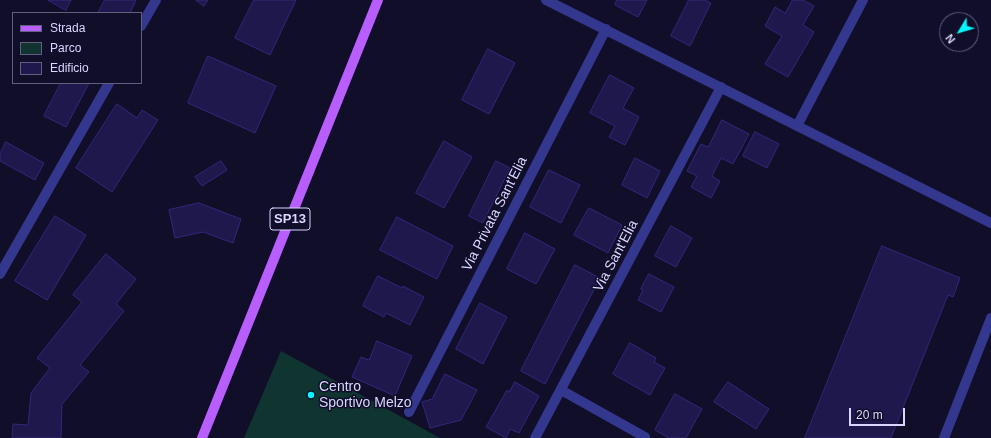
<!DOCTYPE html>
<html>
<head>
<meta charset="utf-8">
<style>
  body { margin:0 }
  #map { position:relative; width:991px; height:438px; overflow:hidden; background:#110e2a; font-family:Helvetica,sans-serif }
  canvas { display:block }
  .legend { position:absolute; left:12px; top:12px; width:130px; height:72px; box-sizing:border-box; background:#110e2a; border:1px solid #615e7f; margin:0; padding:5px 7px; list-style:none; font-size:12px; color:#d9d7ff }
  .legend li { display:flex; align-items:center; gap:8px; height:20px }
  .legend b { width:20px; border:1px solid #615e7f }
  .north { position:absolute; left:939px; top:12px; width:40px; height:40px; box-sizing:border-box; background:#110e2a; border:1px solid #615e7f; border-radius:50%; rotate:232deg; font-size:11px; font-weight:700; line-height:16px; text-align:center; color:#d9d7ff }
  .north::after { content:''; display:block; margin:auto; width:14px; height:18px; background:#03f7ff; clip-path:polygon(50% 0,100% 100%,50% 72%,0 100%) }
  .scale { position:absolute; left:849px; top:408px; width:56px; height:18px; box-sizing:border-box; border:2px solid #d9d7ff; border-top:0; padding-left:5px; font-size:12px; line-height:14px; white-space:nowrap; color:#d9d7ff; -webkit-text-stroke:3px #110e2a; paint-order:stroke }
</style>
</head>
<body>
<div id="map">
<canvas width="991" height="438"></canvas>
<ul class="legend">
<li><b style="height:5px;background:#b85eff"></b>Strada</li>
<li><b style="height:11px;background:#103531"></b>Parco</li>
<li><b style="height:11px;background:#1f184d"></b>Edificio</li>
</ul>
<div class="north">N</div>
<div class="scale">20 m</div>
</div>
<script>
const ctx = document.querySelector('canvas').getContext('2d');
ctx.lineJoin = 'round';
function fill(path, color) { ctx.fillStyle = color; ctx.fill(path, 'evenodd'); }
function strokePath(path, color, width, dash) { ctx.strokeStyle = color; ctx.lineWidth = width; ctx.lineCap = dash ? 'butt' : 'round'; ctx.setLineDash(dash || []); ctx.stroke(path); }
function write(font, color, halo, rows, align = 'center') {
  ctx.font = font + ' Helvetica,sans-serif'; ctx.lineWidth = 3; ctx.setLineDash([]); ctx.textBaseline = 'middle'; ctx.strokeStyle = halo; ctx.fillStyle = color; for (const [text, x, y, turn = 0] of rows) {
    ctx.save(); ctx.translate(x, y); ctx.rotate((+turn || 0) * Math.PI / 180); ctx.textAlign = isNaN(turn) ? turn : align; if (halo) ctx.strokeText(text, 0, 0); ctx.fillText(text, 0, 0); ctx.restore();
  }
}
const green = new Path2D(`
  M281,351L440,438H244Z`);
const building = new Path2D(`
  M48,0H71L66,10Z
  M105,0H136L130,13H98Z
  M196,0H208L204,6Z
  M254,0H296L270,55L235,38Z
  M617,0H647L638,17L615,5Z
  M689,0H705L711,3L690,46L671,36Z
  M793,0H803L814,6L803,25L814,32L788,77L765,64L782,36L765,26L775,7L785,13Z
  M488,49L515,63L489,114L462,100Z
  M208,56L276,86L255,133L188,103Z
  M610,75L634,88L623,108L639,117L625,145L609,137L615,126L590,113Z
  M61,83H89L66,127L44,116Z
  M117,104L137,118L142,110L158,120L112,192L76,168Z
  M722,120L749,134L733,164L721,158L712,176L720,181L711,198L691,187L697,176L687,171L701,144L708,147Z
  M755,132L779,144L767,168L743,156Z
  M444,141L472,157L444,208L416,193Z
  M6,142L44,163L35,180L0,161V154Z
  M635,158L660,171L647,198L622,185Z
  M221,161L227,170L202,186L195,177Z
  M496,161L510,168L483,223L469,216Z
  M549,170L580,185L561,223L530,207Z
  M199,203L241,219L233,243L203,232L175,238L169,210Z
  M589,208L622,225L608,253L574,235Z
  M55,216L86,235L47,300L15,281Z
  M397,217L453,246L437,279L380,250Z
  M671,226L692,238L676,267L655,256Z
  M525,233L555,249L536,284L507,269Z
  M882,246L960,278L953,297L948,295L891,438H805Z
  M106,254L136,279L116,304L124,311L80,365L89,372L62,404L61,438H12L13,424L28,425L31,393L50,368L37,358L82,302L73,295Z
  M575,265L600,278L545,384L521,371Z
  M649,274L674,287L661,312L638,300L643,290L641,289Z
  M378,276L402,288L403,286L424,297L410,325L386,313L384,317L363,306Z
  M480,303L507,317L483,364L456,349Z
  M377,341L412,356L395,396L352,377L361,357L369,360Z
  M630,343L656,358L654,362L665,368L650,395L613,374Z
  M445,374L477,390L461,420L430,428L422,402L432,399Z
  M515,382L539,396L519,433L510,429L506,438L486,427L507,390L509,392Z
  M728,382L769,409L756,429L714,402Z
  M675,394L702,409L686,438H669L655,430Z`);
const minor = new Path2D(`
  M546,0L991,223
  M141,26L156,0
  M797,126L863,0
  M0,274L109,83
  M561,390L645,437
  M409,412L606,29
  M535,438L721,87
  M944,438L991,318`);
const major = new Path2D(`
  M202,438L378,0`);
const markers = [
  [311,395,4,"#03f7ff"]
];
const shields = [
  [290,219,40]
];
const shieldNames = [
  ["SP13",290,219]
];
const streetNames = [
  ["Via Privata Sant'Elia",495,214,-63],
  ["Via Sant'Elia",616,256,-62]
];
const poiNames = [
  ["Centro",319,387],
  ["Sportivo Melzo",319,403]
];
fill(green, '#103531');
fill(building, '#1f184d');
strokePath(building, '#32287c', 1);
strokePath(minor, '#34378e', 10);
strokePath(major, '#b85eff', 10);
for (const [x, y, r, color] of markers) { const dot = new Path2D(); dot.arc(x, y, r, 0, 2 * Math.PI); ctx.fillStyle = color; ctx.fill(dot); strokePath(dot, '#110e2a', 1.5); }
for (const [x, y, w] of shields) { const box = new Path2D(); box.roundRect(x - w / 2, y - 11, w, 22, 3); ctx.fillStyle = '#110e2a'; ctx.fill(box); strokePath(box, '#d9d7ff', 1); }
write('bold 13px', '#d9d7ff', null, shieldNames);
write('14px', '#d9d7ff', '#110e2a', streetNames);
write('14px', '#d9d7ff', '#110e2a', poiNames, 'left');
</script>
</body>
</html>
